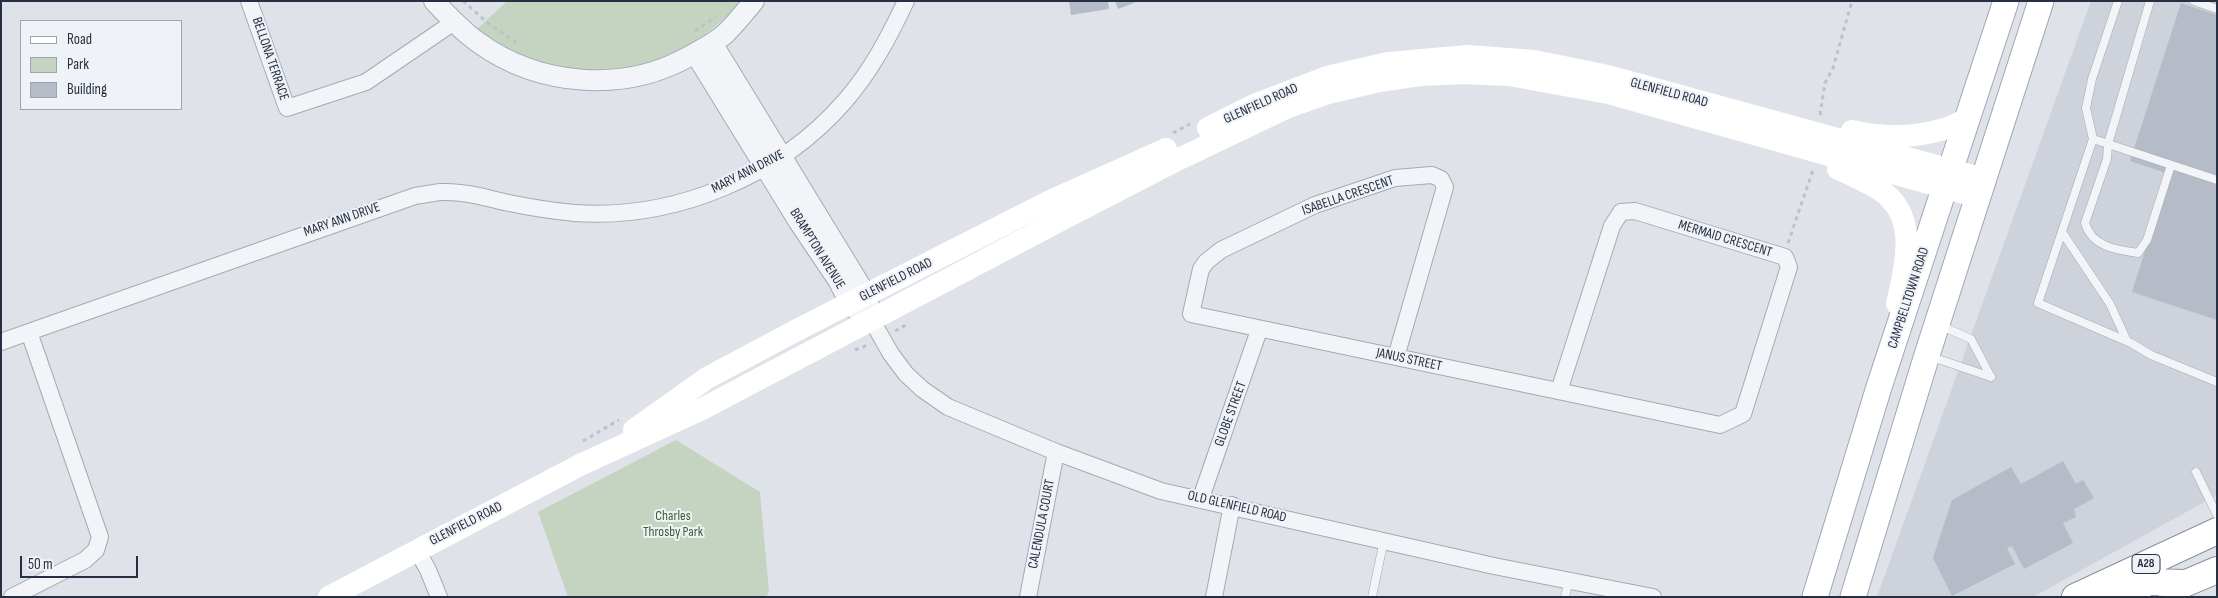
<!DOCTYPE html>
<html>
<head>
<meta charset="utf-8">
<style>
  body { margin:0 }
  #map { position:relative; width:2218px; height:598px; overflow:hidden; background:#dfe3e9; font-family:"Sofia Sans Condensed",sans-serif }
  canvas { display:block }
  .frame { position:absolute; inset:0; border:2px solid #273042; pointer-events:none }
  .legend { position:absolute; left:20px; top:20px; width:162px; height:90px; box-sizing:border-box; background:#eff2f7; border:1px solid #9fa4af; margin:0; padding:6px 9px; list-style:none; font-size:15px; color:#273042 }
  .legend li { display:flex; align-items:center; gap:10px; height:25px }
  .legend b { width:25px; border:1px solid #9fa4af }
  .scale { position:absolute; left:20px; top:556px; width:118px; height:22px; box-sizing:border-box; border:2px solid #273042; border-top:0; padding-left:6px; font-size:15px; line-height:18px; white-space:nowrap; color:#273042; -webkit-text-stroke:4px #eff2f7; paint-order:stroke }
</style>
</head>
<body>
<div id="map">
<canvas width="2218" height="598"></canvas>
<div class="frame"></div>
<ul class="legend">
<li><b style="height:6px;background:#fff"></b>Road</li>
<li><b style="height:14px;background:#c4d4c0"></b>Park</li>
<li><b style="height:14px;background:#b6bcc7"></b>Building</li>
</ul>
<div class="scale">50 m</div>
</div>
<script>
const ctx = document.querySelector('canvas').getContext('2d');
ctx.lineJoin = 'round';
function fill(path, color) { ctx.fillStyle = color; ctx.fill(path, 'evenodd'); }
function strokePath(path, color, width, dash) { ctx.strokeStyle = color; ctx.lineWidth = width; ctx.lineCap = dash ? 'butt' : 'round'; ctx.setLineDash(dash || []); ctx.stroke(path); }
function write(font, color, halo, rows, align = 'center') {
  ctx.font = font + ' "Sofia Sans Condensed",sans-serif'; ctx.lineWidth = 4; ctx.setLineDash([]); ctx.textBaseline = 'middle'; ctx.strokeStyle = halo; ctx.fillStyle = color; for (const [text, x, y, turn = 0] of rows) {
    ctx.save(); ctx.translate(x, y); ctx.rotate((+turn || 0) * Math.PI / 180); ctx.textAlign = isNaN(turn) ? turn : align; if (halo) ctx.strokeText(text, 0, 0); ctx.fillText(text, 0, 0); ctx.restore();
  }
}
const built = new Path2D(`
  M2091,1H2217V495L2033,597H1877Z`);
const green = new Path2D(`
  M507,1H745C686,56 626,88 544,63C534,60 521,58 512,53C499,47 487,38 475,31Z
  M676,440L760,492L769,592L766,597H568L538,512Z`);
const building = new Path2D(`
  M1069,1H1108L1109,9L1071,15Z
  M1115,1H1139L1118,9Z
  M2181,3L2217,15V320L2132,292L2169,174L2130,161Z
  M2063,461L2076,484L2083,480L2094,498L2074,509L2076,517L2063,523L2073,543L2024,569L2012,546L2007,548L2015,564L1952,596L1933,558L1952,500L2011,467L2021,484Z`);
const path = new Path2D(`
  M463,1L489,24L520,45
  M695,31L716,16
  M1820,115L1825,83L1833,68L1852,1
  M1173,133L1190,124
  M1788,243L1813,170
  M895,331L906,325L908,322
  M855,350L870,344
  M583,441L619,420`);
const service = new Path2D(`
  M2118,1L2092,79L2086,108L2093,139L2038,303L2131,343L2151,355L2217,382
  M2150,1L2108,144L2107,159L2085,223C2092,247 2117,250 2138,253L2147,240L2171,165
  M2194,1L2217,9
  M2093,139L2217,180
  M2062,232L2110,304L2127,341
  M1939,325L1971,339L1991,377
  M1929,356L1991,377
  M2196,472L2217,515
  M1372,597L1384,540
  M1565,597L1569,580`);
const minor = new Path2D(`
  M249,1L287,108L366,82L454,22
  M871,319L891,354L906,374L922,389L948,407L1056,452L1161,491L1494,566L1653,597
  M1,342L29,332
  M1396,357L1445,187L1441,179L1432,175L1395,178L1315,205L1221,250L1206,262L1201,269L1191,314L1720,425L1743,414L1789,267L1785,257L1635,211L1621,212L1612,226L1559,391
  M1201,498L1259,330
  M417,550L428,570L439,597
  M12,597L85,560L96,550L100,537L29,332L415,196C423,195 432,193 441,192C462,191 484,197 504,202C528,207 551,211 575,213C675,220 780,176 845,101C871,71 889,37 906,1
  M1028,597L1056,452
  M1214,597L1232,505`);
const tertiary = new Path2D(`
  M434,1C448,16 462,31 479,43C539,86 623,93 688,57C701,50 715,43 726,33C736,23 745,12 754,1
  M712,43L866,295L870,309
  M695,53L799,222L838,280L852,307L871,319`);
const secondary = new Path2D(`
  M1208,128L1254,105L1327,77L1388,63L1468,56L1534,61L1608,76L1984,179
  M1852,131C1888,140 1936,138 1968,118
  M1838,169C1852,175 1867,182 1880,190C1920,216 1905,266 1897,304
  M634,430L707,378L797,330L1048,202L1166,149
  M329,597L580,465L702,409L1059,221L1177,160L1288,107L1328,93L1379,81L1420,75L1463,73L1509,75L1608,93L1978,197`);
const primary = new Path2D(`
  M1815,597L1879,387L2006,1
  M1853,597L1927,355L2041,1`);
const trunk = new Path2D(`
  M2170,590L2217,570
  M2119,596L2149,582L2185,583
  M2075,597L2217,531`);
const shields = [
  [2146,564,28]
];
const shieldNames = [
  ["A28",2146,564]
];
const streetNames = [
  ["BELLONA TERRACE",270,59,71],
  ["GLENFIELD ROAD",1669,93,15],
  ["GLENFIELD ROAD",1261,104,-24],
  ["MARY ANN DRIVE",748,172,-27],
  ["ISABELLA CRESCENT",1348,196,-19],
  ["MARY ANN DRIVE",342,220,-19],
  ["MERMAID CRESCENT",1725,239,17],
  ["BRAMPTON AVENUE",817,249,58],
  ["GLENFIELD ROAD",896,280,-27],
  ["CAMPBELLTOWN ROAD",1909,298,-72],
  ["JANUS STREET",1409,360,12],
  ["GLOBE STREET",1231,414,-70],
  ["OLD GLENFIELD ROAD",1237,507,13],
  ["GLENFIELD ROAD",466,524,-27],
  ["CALENDULA COURT",1042,524,-79]
];
const parkNames = [
  ["Charles",673,516],
  ["Throsby Park",673,532]
];
fill(built, '#cdd2db');
fill(green, '#c4d4c0');
fill(building, '#b6bcc7');
strokePath(service, '#a4aab4', 9);
strokePath(minor, '#a4aab4', 18);
strokePath(tertiary, '#a4aab4', 22);
strokePath(primary, '#9ea7b6', 27);
strokePath(trunk, '#8690a1', 28);
strokePath(path, '#bdc1c8', 3, [4, 4]);
strokePath(service, '#f2f4f7', 8);
strokePath(minor, '#f2f4f7', 16);
strokePath(tertiary, '#f2f4f7', 20);
strokePath(secondary, '#fff', 22);
strokePath(primary, '#fff', 25);
strokePath(trunk, '#fff', 26);
for (const [x, y, w] of shields) { const box = new Path2D(); box.roundRect(x - w / 2, y - 9.5, w, 19, 4); ctx.fillStyle = '#eff2f7'; ctx.fill(box); strokePath(box, '#273042', 1); }
write('bold 12px', '#273042', null, shieldNames);
write('14px', '#273042', '#eff2f7', streetNames);
write('14px', '#3b5e33', '#eff2f7', parkNames);
</script>
</body>
</html>
